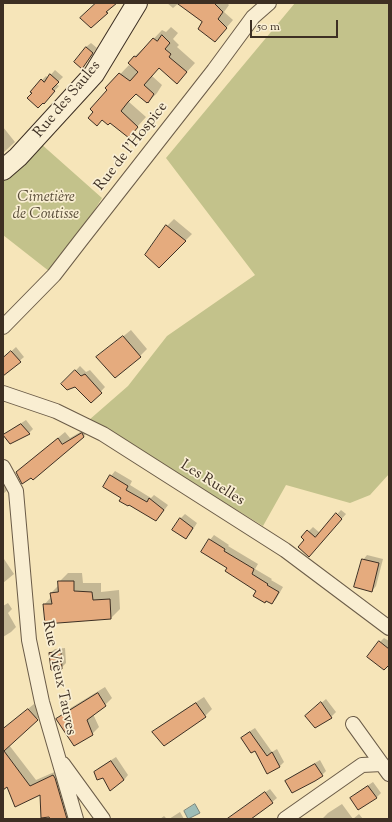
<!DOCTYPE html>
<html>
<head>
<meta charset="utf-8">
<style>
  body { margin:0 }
  #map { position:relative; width:392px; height:822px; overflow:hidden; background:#f6e5b9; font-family:"Sorts Mill Goudy",serif }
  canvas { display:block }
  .frame { position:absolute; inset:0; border:4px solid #3d2f23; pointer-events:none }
  .scale { position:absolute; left:250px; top:20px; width:88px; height:18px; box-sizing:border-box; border:2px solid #3d2f23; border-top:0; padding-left:5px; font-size:12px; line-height:14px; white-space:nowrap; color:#3d2f23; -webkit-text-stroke:3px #f9eed2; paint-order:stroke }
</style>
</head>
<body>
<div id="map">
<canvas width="392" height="822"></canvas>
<div class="frame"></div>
<div class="scale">50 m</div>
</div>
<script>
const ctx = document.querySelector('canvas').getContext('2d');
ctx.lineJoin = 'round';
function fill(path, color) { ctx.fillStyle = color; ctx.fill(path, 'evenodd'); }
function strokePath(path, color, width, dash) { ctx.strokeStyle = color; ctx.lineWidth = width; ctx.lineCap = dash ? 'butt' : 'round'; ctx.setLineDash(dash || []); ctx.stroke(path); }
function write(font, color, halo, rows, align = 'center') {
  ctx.font = font + ' "Sorts Mill Goudy",serif'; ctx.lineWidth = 3.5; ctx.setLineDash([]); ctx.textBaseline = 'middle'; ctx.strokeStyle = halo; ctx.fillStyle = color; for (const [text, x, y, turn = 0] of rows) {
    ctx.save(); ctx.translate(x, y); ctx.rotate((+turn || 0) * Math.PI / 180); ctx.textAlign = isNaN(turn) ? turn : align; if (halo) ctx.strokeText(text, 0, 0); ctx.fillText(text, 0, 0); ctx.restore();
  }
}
const green = new Path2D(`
  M295,3H389V474L370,495L350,503L286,485L263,526L89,420L128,386L167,336L255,275L166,158Z
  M40,143L102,198L54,275L3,235V175Z`);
const water = new Path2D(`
  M195,804L200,813L188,819L184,811Z`);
const shadow = new Path2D(`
  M167,3H227L229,5L224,12L233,20L221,34L203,22L179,3L173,8Z
  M171,27L178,33L173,39L179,45L177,47L195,63L185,74L159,67L152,76L162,85L157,93L148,102L136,93L129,102L146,117L128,137L107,88L129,65L134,69L135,68V56L144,48H145L162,30L166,32Z
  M91,43L97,48L86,63L82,68L86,47Z
  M55,70L63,77L56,84L59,86L48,98L42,80L46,76L48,78Z
  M3,127L15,142L3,153Z
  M174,219L192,234L159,267L146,255L167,226Z
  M131,330L147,349L140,356L105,351Z
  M16,347L24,357L3,375V359Z
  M80,366L86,372L90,370L105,387L91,402L75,385L63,384Z
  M26,420L33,429L29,433L4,435L9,431Z
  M89,427L90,429L84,436L33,479L31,477L17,473L24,466L65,432L70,438Z
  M115,471L132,481L130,485L151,498L154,495L168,505L160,516L156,520L129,504L122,498L111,476Z
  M3,472L11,487L3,494Z
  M341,510L346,514L313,551L303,537L313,527L320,533Z
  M185,514L197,523L190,534L186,538L180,519Z
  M214,535L229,545L228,546L258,564L255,569L272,579L271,580L283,587L276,599L272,603L258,590L228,568L210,540Z
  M367,555L383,559L376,586L372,591L363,560Z
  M3,559H4L14,574L3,583Z
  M68,573H82L83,583H101V592L119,590L120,609L111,618L44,605L52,596L51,593L59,585V582Z
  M8,603L12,609L8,613L16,627L11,632L3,637V606Z
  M384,638L389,641V664L380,642Z
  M65,648L66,663L61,668L50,653L55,649Z
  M105,687L112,698L105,705L93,714L99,727L92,734L58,719L64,712Z
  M204,697L212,709L205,716L153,732L160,726Z
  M326,699L336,712L331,717L316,727L311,712Z
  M34,704L43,713L9,745L36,780L59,770L75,819H51L41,793L7,785L3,788V729Z
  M255,728L272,752L277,749L284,762L280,766L268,773L255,750L242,738L247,733Z
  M116,757L128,775L124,780L111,789L104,777L95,773L99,768Z
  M320,760L326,771L322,775L286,781L291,777Z
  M373,782L381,793L377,797L358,809L351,798L355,794Z
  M270,789L277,798L272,802L249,819H236L234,815L238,811Z
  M342,804L353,819H322L328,813Z
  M180,812L184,819H169Z
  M359,814L363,819H353Z
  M164,816L167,819H160Z`);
const building = new Path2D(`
  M96,3H117L106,12L108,13L91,28L80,18Z
  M177,3H214L223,12L218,19L227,28L215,42L198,29L202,22Z
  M162,35L170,43L165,49L171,54L169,57L187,72L177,84L159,68L144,85L154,94L148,103L147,102V103L136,94L128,102L121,111L138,127L129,138L110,123L108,125L102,120L97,126L88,118L93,112L90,109L107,90L105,88L119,73L130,81L138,72L128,63L134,56L136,57L153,38L157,41Z
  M86,47L93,53L82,69L74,62Z
  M50,74L59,82L52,89L55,91L44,104L43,103L38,108L27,98L32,93L30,92L41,79L44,82Z
  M166,225L186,241L159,268L145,255Z
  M123,336L141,357L115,378L96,357Z
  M11,351L21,362L3,376V358Z
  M75,370L81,376L85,374L102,393L91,403L75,387L67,390L61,384Z
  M21,424L30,434L10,444L3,435Z
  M82,433L84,437L33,480L31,478L22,484L16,472L58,438L62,444Z
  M110,475L128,486L126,490L147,502L149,498L164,510L156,521L129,505L128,506L119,501L121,498L103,487Z
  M336,513L342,519L309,557L298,547L304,540L301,537L307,530L315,537Z
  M180,518L193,528L186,539L172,530Z
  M209,539L225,549L224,551L254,569L252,574L268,584L267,585L279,592L272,604L266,601L265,603L253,596L256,591L225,571L227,568L201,552Z
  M362,559L379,563L372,592L354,587Z
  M58,581H74V591L92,592L93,600L110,599L111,619L45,624L43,604H52L50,593L58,592Z
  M379,641L389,649V665L384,670L367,657Z
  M61,652L62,669L51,670L49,653Z
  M98,693L106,706L87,720L93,735L74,746L56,719Z
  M321,702L332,718L315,728L305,716Z
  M196,703L206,717L164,746L152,732Z
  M28,709L38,720L4,751L30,786L53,775L55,778L67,819H50L49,817L41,818L40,795L15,807L7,787L3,790V729Z
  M250,732L267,756L272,752L280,767L267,774L255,751L251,753L241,738Z
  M111,761L124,780L110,791L103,778L97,780L94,772Z
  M315,764L323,776L315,781L292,793L285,781Z
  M368,786L377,798L358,810L350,798Z
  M265,792L273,803L251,819H227Z`);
const street = new Path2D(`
  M3,327L54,275L81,240L214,70L253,17L269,3
  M3,393L56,411L103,434L285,550L389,628
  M3,467L16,491L29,640L42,702L76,819
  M353,724L389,774
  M63,764L103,819
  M285,819L362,765L382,764`);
const secondary = new Path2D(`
  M3,170L18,157L94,74L137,3`);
const streetNames = [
  ["Rue des Saules",68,100,-50],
  ["Rue de l'Hospice",132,147,-52],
  ["Les Ruelles",212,484,32],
  ["Rue Vieux Tauves",58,678,78]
];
const parkNames = [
  ["Cimetière",46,198],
  ["de Coutisse",46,215]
];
fill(green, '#c3c28b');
fill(water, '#9ebdb7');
strokePath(water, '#77847c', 1);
fill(shadow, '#0003');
fill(building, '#e5ab7e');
strokePath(building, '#3d2f23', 1);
strokePath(street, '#6b5c48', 16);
strokePath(secondary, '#3d2f23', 22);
strokePath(street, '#f9eed2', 14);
strokePath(secondary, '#f9eed2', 20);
write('15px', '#3d2f23', '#f9eed2', streetNames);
write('italic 15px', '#584c38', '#f9eed2', parkNames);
</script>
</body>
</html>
